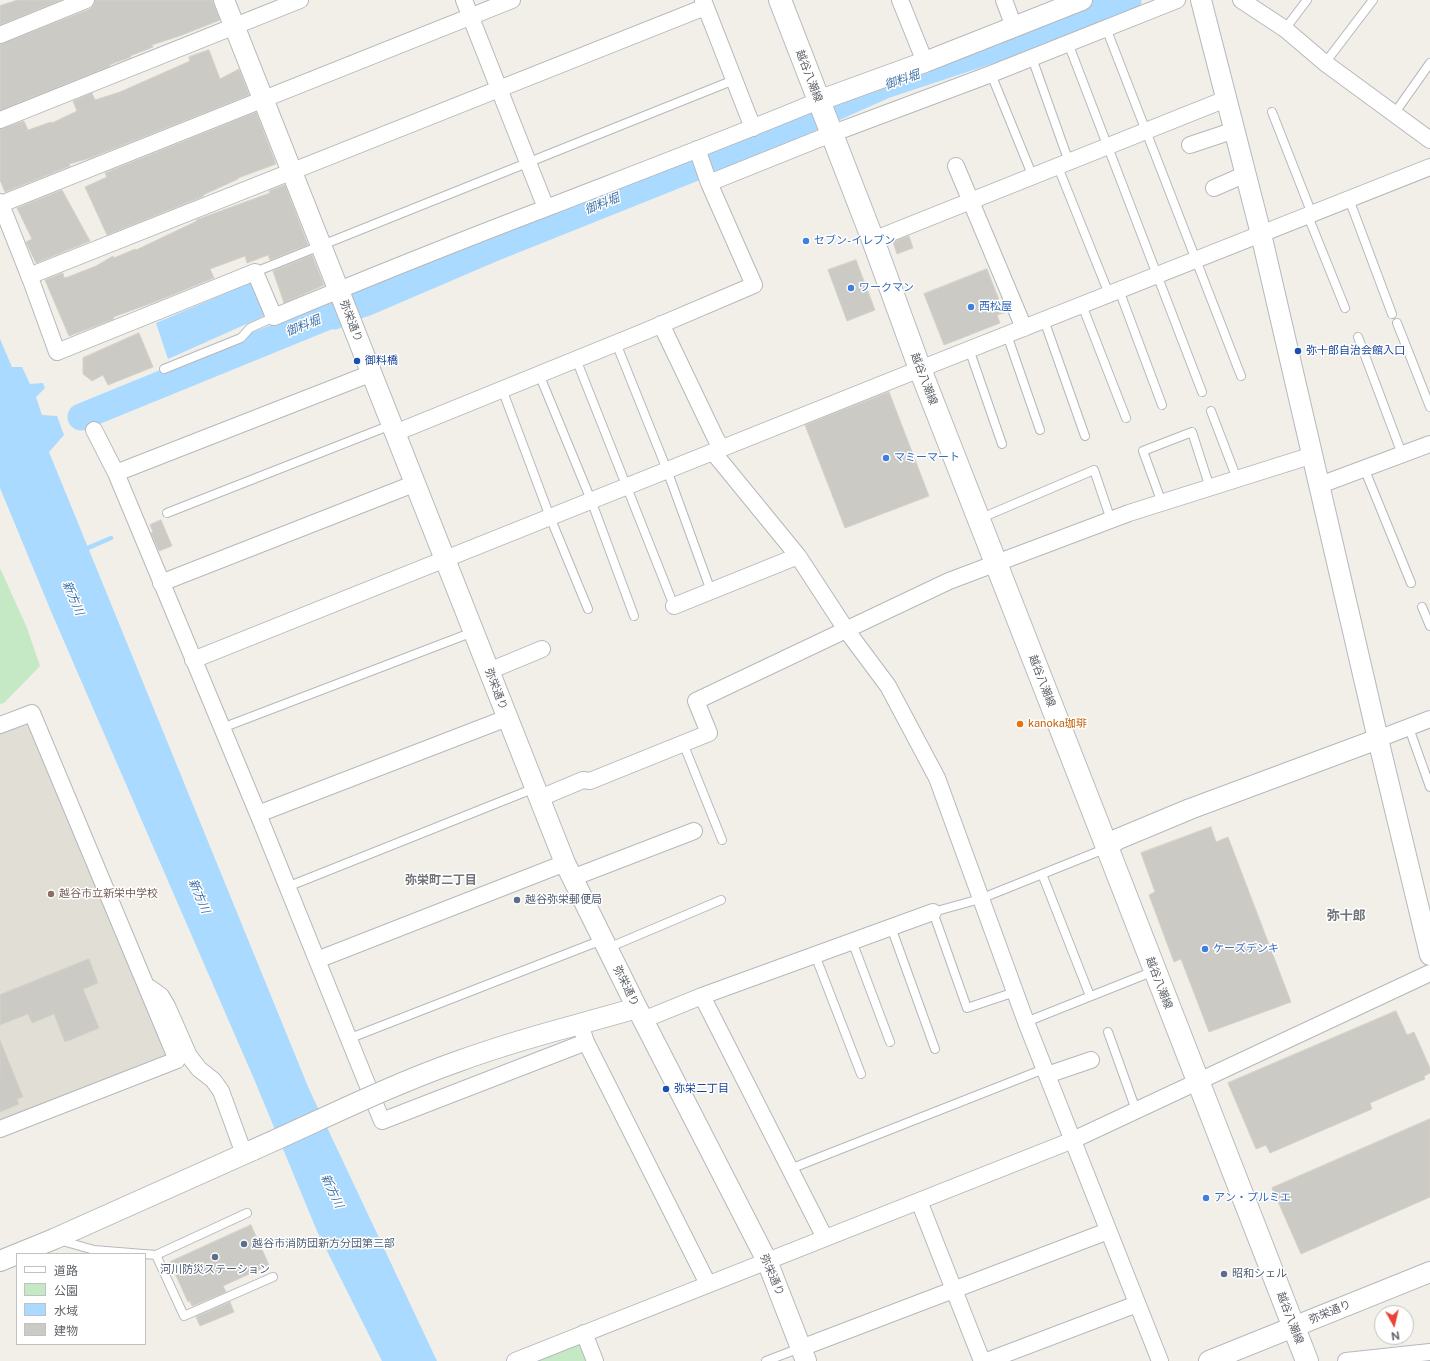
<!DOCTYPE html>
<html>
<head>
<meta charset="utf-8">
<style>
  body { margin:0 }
  #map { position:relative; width:1430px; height:1361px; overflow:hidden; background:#f1efe8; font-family:"Public Sans","Noto Sans JP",sans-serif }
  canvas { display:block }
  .legend { position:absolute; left:16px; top:1253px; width:130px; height:92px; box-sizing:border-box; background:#fff; border:1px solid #bfc1c3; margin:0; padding:5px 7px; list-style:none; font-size:12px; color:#5f6368 }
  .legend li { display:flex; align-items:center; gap:8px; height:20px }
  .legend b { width:20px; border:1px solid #bfc1c3 }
  .north { position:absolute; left:1374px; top:1305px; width:40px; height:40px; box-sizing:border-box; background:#fff; border:1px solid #bfc1c3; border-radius:50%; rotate:172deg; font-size:11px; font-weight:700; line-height:16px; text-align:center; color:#5f6368 }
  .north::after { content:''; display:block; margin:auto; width:14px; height:18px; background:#ea4335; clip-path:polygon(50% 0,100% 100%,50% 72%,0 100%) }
</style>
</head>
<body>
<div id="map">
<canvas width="1430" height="1361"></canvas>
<ul class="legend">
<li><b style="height:5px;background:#fff"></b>道路</li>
<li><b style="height:11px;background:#c5e8c5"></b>公園</li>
<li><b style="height:11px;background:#aadaff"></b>水域</li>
<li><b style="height:11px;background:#cccac5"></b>建物</li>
</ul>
<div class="north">N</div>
</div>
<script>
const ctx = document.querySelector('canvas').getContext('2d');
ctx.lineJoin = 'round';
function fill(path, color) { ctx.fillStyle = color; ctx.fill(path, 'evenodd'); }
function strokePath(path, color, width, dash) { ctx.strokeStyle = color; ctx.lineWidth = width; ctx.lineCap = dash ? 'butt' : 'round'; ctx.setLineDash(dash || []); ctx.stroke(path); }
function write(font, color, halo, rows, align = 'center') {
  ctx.font = font + ' "Public Sans","Noto Sans JP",sans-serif'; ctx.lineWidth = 3; ctx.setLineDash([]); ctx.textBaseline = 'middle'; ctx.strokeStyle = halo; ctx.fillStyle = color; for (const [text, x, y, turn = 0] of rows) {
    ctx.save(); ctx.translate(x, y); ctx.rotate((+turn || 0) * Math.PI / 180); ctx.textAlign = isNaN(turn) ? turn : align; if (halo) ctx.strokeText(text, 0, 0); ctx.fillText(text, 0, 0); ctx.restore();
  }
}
const education = new Path2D(`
  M29,721L170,1057L0,1123V732Z`);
const green = new Path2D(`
  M0,568L27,628L40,666L4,703L0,704Z
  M576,1343L583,1348L588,1361H532Z`);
const water = new Path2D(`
  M257,280L271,313L168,359L156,323Z
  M0,339L12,367H22L30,384L43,383L45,388L36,397L42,415L57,416L64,435L49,452L309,1089L437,1361H382L317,1231L254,1079L53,616L0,488Z`);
const stream = new Path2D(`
  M83,550L111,538`);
const river = new Path2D(`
  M81,417L331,315L334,316L338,312L365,303L491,249L746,147L885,85L1000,47L1128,0`);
const building = new Path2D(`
  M18,0H61L0,25V6Z
  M95,0H212L220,20L182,35L152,45L153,47L130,56L131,57L109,65L110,66L0,110V44L90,9L94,5Z
  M209,50L220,79L239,69L249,95L90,158L69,164L70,166L5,192L0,180V129L24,121L28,130L51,122L52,123L77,111L73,101L92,93L95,100L120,92L190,61L189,57Z
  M256,112L276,164L238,178V179L203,195L204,196L107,235L85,187L107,177L105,173Z
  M285,185L308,245L270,260L268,255L247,263L245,256L210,269L214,278L152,303L113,317L114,319L69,336L45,280L63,273L64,278L68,277L96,266L113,256L114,258L135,249L136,250L197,221L196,220L270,193L269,191Z
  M62,190L90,241L36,263L26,242L32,239L17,208Z
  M909,236L913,248L897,254L893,242Z
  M312,255L324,285L284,303L273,271Z
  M856,260L875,310L847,321L828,270Z
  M987,269L1004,313L997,315L1000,323L944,345L924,294Z
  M139,333L153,367L108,385L103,375L92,381L83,374V358Z
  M889,392L929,496L845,528L805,425Z
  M161,520L172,546L159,551L151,533L153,532L150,525Z
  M1211,827L1216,842L1228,837L1291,1002L1209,1032L1181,959L1174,962L1149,895L1155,892L1141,853Z
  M89,959L98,983L83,989L99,1028L65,1042L54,1014L32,1023L28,1014L0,1025V995Z
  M1396,1011L1407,1035L1414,1032L1430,1068V1073L1424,1076L1425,1079L1370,1103L1372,1109L1270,1153L1266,1145L1256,1149L1228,1083Z
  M0,1040L23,1097L17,1099L19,1104L0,1112Z
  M1430,1119V1197L1301,1254L1272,1188Z
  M251,1225L269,1265L223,1286L226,1292L192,1306L190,1301L188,1302L170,1262Z
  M230,1302L234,1312L200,1326L196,1317Z`);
const service = new Path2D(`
  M1106,28L1241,376
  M1285,29L1307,0
  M1068,43L1202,392
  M1032,58L1069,162
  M1325,63L1373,0
  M991,74L1033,177
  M1272,112L1312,214
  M1394,114L1430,63
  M1058,167L1109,294
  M1349,199L1392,314
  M1308,216L1345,308
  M255,272L734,80
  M1119,290L1162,405
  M1082,305L1126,418
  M1044,320L1085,436
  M1397,323L1430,407
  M1007,335L1040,430
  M1358,337L1402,454
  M616,343L667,470L711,591
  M969,349L1002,444
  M576,359L674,606
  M164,369L241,338L250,328L274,317
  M539,374L591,500L634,616
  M502,389L550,517L588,609
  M1211,411L1237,479
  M1364,468L1411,583
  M1162,503L1143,451L1192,432L1210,488
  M167,513L391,425
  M979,519L1094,470L1111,520
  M1422,607L1430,626
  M222,728L473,632
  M1409,728L1430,787
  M683,743L722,840
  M1042,874L1090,996
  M287,887L535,788
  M891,927L935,1049
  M852,941L890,1042
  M608,948L721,900
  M815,955L861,1074
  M1015,992L967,1008L933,912L980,899L1107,848
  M1026,1022L1154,971
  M1108,1032L1136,1110
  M348,1039L602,940
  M790,1169L1044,1069
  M59,1240L94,1250L156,1255L247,1213
  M156,1255L184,1316L273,1277
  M766,1361L800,1348`);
const minor = new Path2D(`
  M464,0L546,208
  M703,0L753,128
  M900,0L925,62
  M1004,0L1014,27
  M1241,0L1285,29L1325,63L1430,140
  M0,35L86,0
  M0,120L300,0
  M1190,145L1235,130
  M956,166L1024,328
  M709,183L831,134L991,74L1177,0
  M1214,188L1246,174
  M0,202L32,283L57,352L255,272L274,317C365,279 457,242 549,207C639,172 729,138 818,101
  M1,204L512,0
  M873,240L1226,99
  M29,276L705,7
  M661,324L716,439L722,448
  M94,430L116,473L258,814L382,1121L586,1042
  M395,433L646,331L754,285L709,183L697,149
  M713,452L798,556L847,631L888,686L937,778L1026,1022L1160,1361
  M116,473L372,373
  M1320,485L1430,444
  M161,583L416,483
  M674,606L798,556
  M193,660L920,369L1430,167
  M489,671L542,649
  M0,725L32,713L177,1060L0,1129
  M1378,739L1430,719
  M540,798L583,780L590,781L709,733L696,701L949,581L1129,513L1313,455
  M258,814L507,718
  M572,878L694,831
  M317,960L565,863
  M150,988L161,996L167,1006L189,1056L199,1069L213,1080L221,1091L244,1154
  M702,996L825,1238
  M643,1020L702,996L933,912
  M583,1033L586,1042L708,1284
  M1047,1075L1091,1060
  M919,1201L982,1361
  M584,1333L595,1361
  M801,1348L1108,1231
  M515,1361L1073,1140L1430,973
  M987,1361L1137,1304
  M1346,1361L1430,1352`);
const tertiary = new Path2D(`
  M224,0L565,863L637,1008L767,1261L806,1361
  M1201,0L1261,234L1378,739L1430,955
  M818,101L925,62L1082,0
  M1107,847L1118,839L1190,809L1378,739
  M569,1027L637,1008
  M0,1261L54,1239L253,1150
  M1209,1361L1430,1272`);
const secondary = new Path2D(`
  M780,0L873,240L920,369L1107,847L1307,1361`);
const tertiaryBridge = new Path2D(`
  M253,1150C321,1120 388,1086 459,1061C495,1048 532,1037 569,1027`);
const markers = [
  [806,241,4,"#3f7fe0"],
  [851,288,4,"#3f7fe0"],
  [971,307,4,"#3f7fe0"],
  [1298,351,4,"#1a4fb4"],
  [357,361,4,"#1a4fb4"],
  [886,458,4,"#3f7fe0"],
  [1020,724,4,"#e8710a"],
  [51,894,4,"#8d6e63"],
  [517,900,4,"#5c6f8a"],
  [1205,949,4,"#3f7fe0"],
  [666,1089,4,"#1a4fb4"],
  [1206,1198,4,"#3f7fe0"],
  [244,1244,4,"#5c6f8a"],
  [215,1257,4,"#5c6f8a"],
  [1224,1274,4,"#5c6f8a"]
];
const streetNames = [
  ["越谷八潮線",809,76,69],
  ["弥栄通り",351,321,69],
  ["越谷八潮線",924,379,69],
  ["越谷八潮線",1042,681,69],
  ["弥栄通り",496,689,69],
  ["越谷八潮線",1159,983,69],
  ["弥栄通り",626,986,64],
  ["弥栄通り",772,1275,67],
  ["弥栄通り",1330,1312,-22],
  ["越谷八潮線",1290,1318,69]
];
const shopNames = [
  ["セブン-イレブン",814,241],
  ["ワークマン",859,288],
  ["西松屋",979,307],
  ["マミーマート",894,458],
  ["ケーズデンキ",1213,949],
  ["アン・プルミエ",1214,1198]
];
const transitNames = [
  ["弥十郎自治会館入口",1306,351],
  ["御料橋",365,361],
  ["弥栄二丁目",674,1089]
];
const foodNames = [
  ["kanoka珈琲",1028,724]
];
const educationNames = [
  ["越谷市立新栄中学校",59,894]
];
const serviceNames = [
  ["越谷弥栄郵便局",525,900],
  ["越谷市消防団新方分団第三部",252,1244],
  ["河川防災ステーション",215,1270,"center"],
  ["昭和シェル",1232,1274]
];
const waterNames = [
  ["御料堀",902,80,-19],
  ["御料堀",602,204,-22],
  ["御料堀",303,326,-22],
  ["新方川",73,598,67],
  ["新方川",199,896,67],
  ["新方川",332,1191,65]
];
const neighbourhoodNames = [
  ["弥栄町二丁目",441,880]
];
const quarterNames = [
  ["弥十郎",1346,916]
];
fill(education, '#e1ded6');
fill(green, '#c5e8c5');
fill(water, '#aadaff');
strokePath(stream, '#aadaff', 4.5);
strokePath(river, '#aadaff', 27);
fill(building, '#cccac5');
strokePath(building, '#d6d1c6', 1);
strokePath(service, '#b5b8bc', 10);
strokePath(minor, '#b5b8bc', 18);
strokePath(tertiary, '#b5b8bc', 22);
strokePath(secondary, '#b6babf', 24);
strokePath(service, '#fff', 8);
strokePath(minor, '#fff', 16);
strokePath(tertiary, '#fff', 20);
strokePath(secondary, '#fff', 22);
strokePath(tertiaryBridge, '#b5b8bc', 22, []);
strokePath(tertiaryBridge, '#fff', 20);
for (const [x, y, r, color] of markers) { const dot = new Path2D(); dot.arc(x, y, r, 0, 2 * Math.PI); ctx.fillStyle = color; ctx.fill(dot); strokePath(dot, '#fff', 1.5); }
write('11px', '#5f6368', '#fff', streetNames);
write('11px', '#366cbe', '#fff', shopNames, 'left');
write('11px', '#164399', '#fff', transitNames, 'left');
write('11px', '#c56008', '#fff', foodNames, 'left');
write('11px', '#785e54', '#fff', educationNames, 'left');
write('11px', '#4e5e75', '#fff', serviceNames, 'left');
write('italic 12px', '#4174aa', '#fff', waterNames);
write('bold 12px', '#70757a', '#fff', neighbourhoodNames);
write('bold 13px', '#70757a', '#fff', quarterNames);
</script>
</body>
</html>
